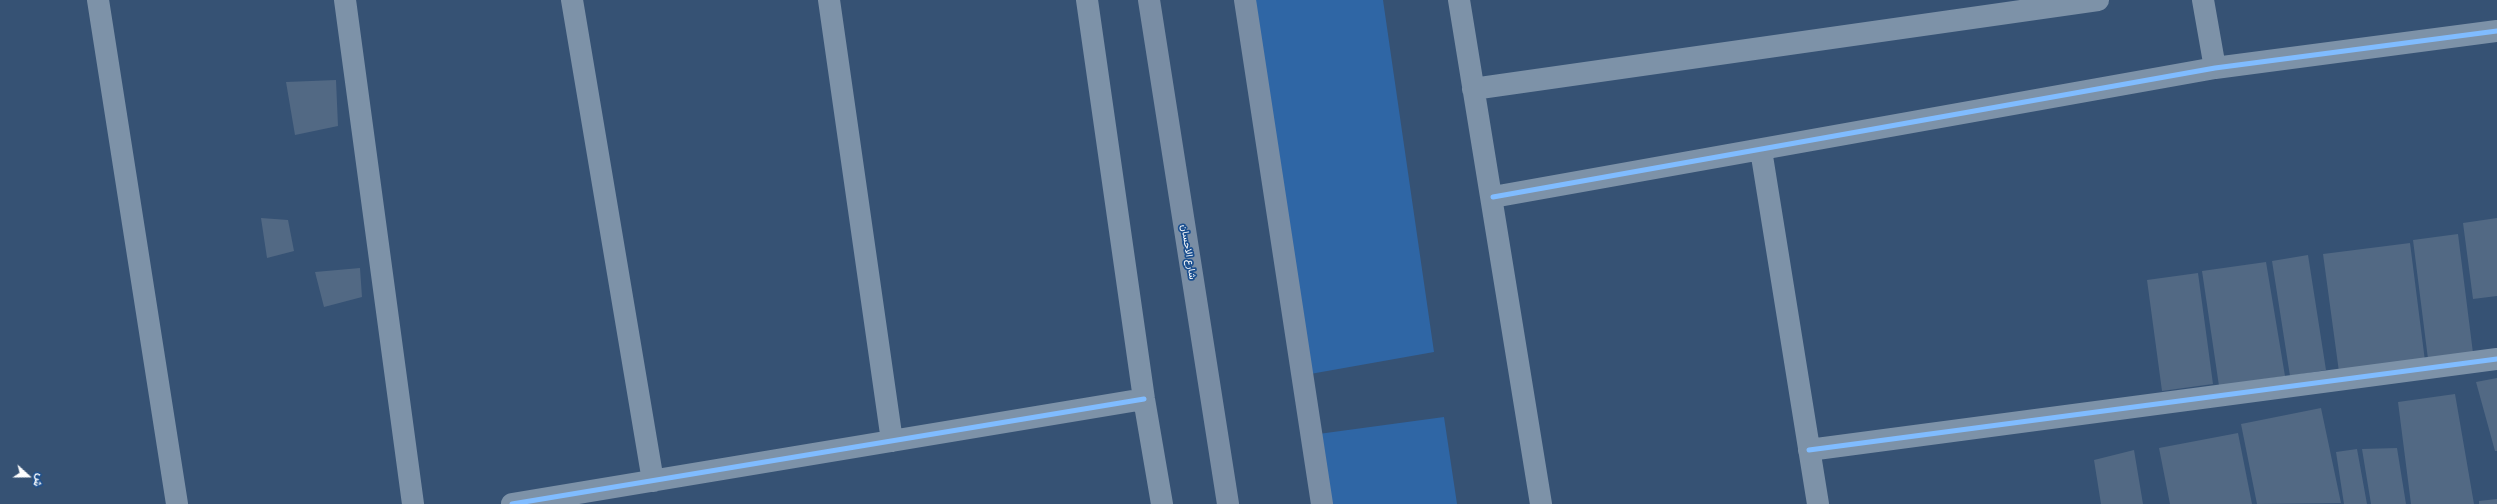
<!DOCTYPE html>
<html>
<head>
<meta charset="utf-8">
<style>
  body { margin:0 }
  #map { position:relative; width:2497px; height:504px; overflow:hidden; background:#365274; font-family:Poppins,Vazirmatn,sans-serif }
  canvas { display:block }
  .north { position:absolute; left:8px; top:456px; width:40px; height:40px; -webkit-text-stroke:3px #1b4f8f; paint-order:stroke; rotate:111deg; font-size:11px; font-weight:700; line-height:16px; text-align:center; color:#fff }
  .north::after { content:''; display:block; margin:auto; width:14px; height:18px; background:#fff; clip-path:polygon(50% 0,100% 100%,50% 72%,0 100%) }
</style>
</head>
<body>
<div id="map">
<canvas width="2497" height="504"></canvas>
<div class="north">ش</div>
</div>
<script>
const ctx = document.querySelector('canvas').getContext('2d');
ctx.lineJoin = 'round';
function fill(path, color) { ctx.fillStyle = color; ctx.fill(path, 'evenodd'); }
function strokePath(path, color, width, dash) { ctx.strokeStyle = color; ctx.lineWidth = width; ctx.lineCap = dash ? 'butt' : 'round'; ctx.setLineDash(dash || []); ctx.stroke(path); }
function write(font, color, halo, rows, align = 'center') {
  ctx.font = font + ' Poppins,Vazirmatn,sans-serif'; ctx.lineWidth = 3.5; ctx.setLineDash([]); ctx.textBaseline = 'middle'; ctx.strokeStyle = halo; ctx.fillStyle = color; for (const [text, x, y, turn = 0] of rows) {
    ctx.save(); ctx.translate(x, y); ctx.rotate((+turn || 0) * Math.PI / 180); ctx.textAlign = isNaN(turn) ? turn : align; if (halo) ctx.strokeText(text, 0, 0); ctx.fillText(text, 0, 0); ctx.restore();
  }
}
const green = new Path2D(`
  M1238,0H1383L1434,352L1299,376Z
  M1444,417L1457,504H1322L1311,435Z`);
const building = new Path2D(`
  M336,80L338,126L295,135L286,82Z
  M261,218L288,220L294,251L267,258Z
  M2497,218V296L2473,299L2463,223Z
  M2458,234L2473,353L2428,359L2413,240Z
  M2410,243L2425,361L2339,372L2323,254Z
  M2308,255L2326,370L2290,376L2272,261Z
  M2266,262L2285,376L2219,386L2202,271Z
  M360,268L362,297L324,307L315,272Z
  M2198,273L2213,384L2162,391L2147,280Z
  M2497,378V451H2495L2476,382Z
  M2455,394L2474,504H2411L2398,402Z
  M2321,408L2341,503L2257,504L2241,424Z
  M2238,433L2252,504H2170L2159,448Z
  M2397,448L2406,504H2371L2362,449Z
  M2357,449L2367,504H2344L2336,452Z
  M2134,450L2143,504H2101L2094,460Z
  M2497,499V504H2479V501Z`);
const street = new Path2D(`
  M98,0L177,504
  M345,0L413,504
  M572,0L653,481
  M829,0L892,441
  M1087,0L1144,399L1162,504
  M1459,0L1541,504
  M2203,0L2215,68
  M1473,89L2098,0
  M1761,150L1818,504
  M1493,197L2215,68L2497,31
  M1809,450L2497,359
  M512,504L1144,399`);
const secondary = new Path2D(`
  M1149,0L1228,504
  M1245,0L1322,504`);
const cycleway = new Path2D(`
  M1493,197L2215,68L2497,31
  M1809,450L2497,359
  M512,504L1144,399`);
const streetNames = [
  ["شارع الاحسان",1188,252,81]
];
fill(green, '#2f66a5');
fill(building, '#526984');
strokePath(street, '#7d92a8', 22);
strokePath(secondary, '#798da4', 22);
strokePath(cycleway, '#80bcff', 5);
write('10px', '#fff', '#1b4f8f', streetNames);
</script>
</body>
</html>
